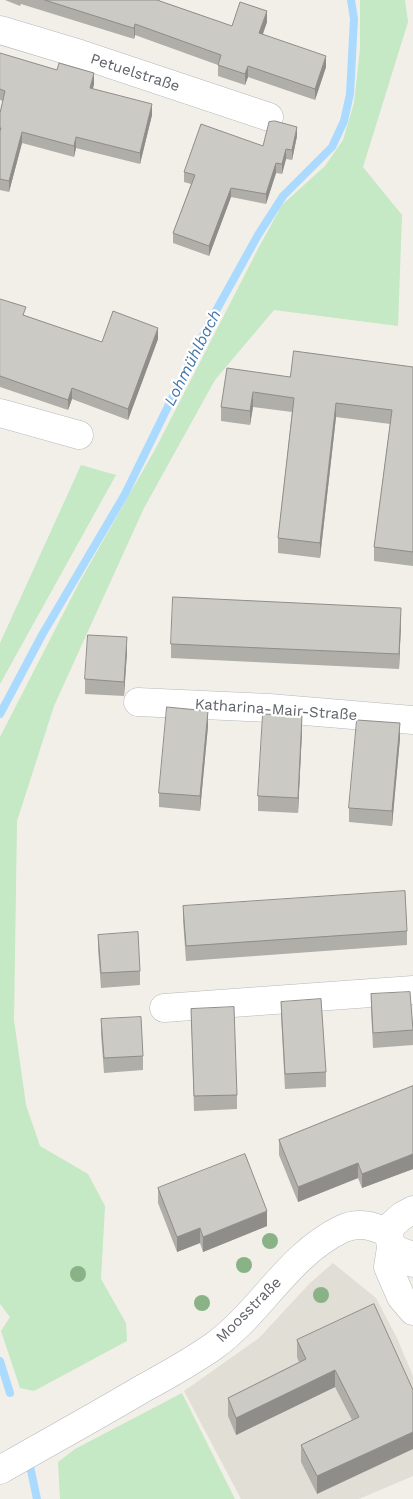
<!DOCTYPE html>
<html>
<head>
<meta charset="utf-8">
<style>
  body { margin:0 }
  canvas { display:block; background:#f1efe8 }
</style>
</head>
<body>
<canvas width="413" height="1499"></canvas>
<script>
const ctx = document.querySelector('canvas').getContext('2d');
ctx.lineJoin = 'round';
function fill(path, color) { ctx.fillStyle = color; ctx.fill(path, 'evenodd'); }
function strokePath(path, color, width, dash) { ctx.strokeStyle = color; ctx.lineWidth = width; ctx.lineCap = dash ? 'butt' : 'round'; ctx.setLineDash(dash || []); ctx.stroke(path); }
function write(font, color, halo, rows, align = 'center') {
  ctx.font = font + ' "Work Sans",sans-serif'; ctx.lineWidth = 4.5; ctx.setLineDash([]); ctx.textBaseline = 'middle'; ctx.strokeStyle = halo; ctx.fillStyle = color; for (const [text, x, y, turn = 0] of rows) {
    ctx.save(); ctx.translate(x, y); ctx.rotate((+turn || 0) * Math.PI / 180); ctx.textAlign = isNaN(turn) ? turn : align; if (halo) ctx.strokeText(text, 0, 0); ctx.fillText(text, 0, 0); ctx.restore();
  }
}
const education = new Path2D(`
  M333,1263L376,1298L397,1338L413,1376V1476L359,1499H241L184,1391L259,1338L310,1283Z`);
const green = new Path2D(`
  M360,0H405L408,22L363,167L402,215L398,326L274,310L215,380L144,508L54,706L17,821L14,1020L26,1105L40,1146L88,1174L105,1206L101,1279L126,1323L127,1341L34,1391L20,1388L1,1331L10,1317L0,1304V737L79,583L157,446L259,247L282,205L325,166L343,140L354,103L360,49Z
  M81,465L116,475L0,684V643Z
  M182,1393L235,1499H60L58,1462L75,1449Z`);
const stream = new Path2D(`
  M0,714L42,635L125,494L207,327L258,235L283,196L332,147L344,121L350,94L354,19L351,0
  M0,1361L10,1393
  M30,1466L37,1499`);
const minor = new Path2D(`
  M0,30L80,54L269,117
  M0,413L79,435
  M138,702L269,708L413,720
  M164,1008L413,990
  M413,1210L402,1216L392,1225L389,1233L391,1248L388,1267L401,1297L413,1311
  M391,1248L410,1255L413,1263
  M0,1470C47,1443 95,1417 142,1389C166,1376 191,1362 214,1346C261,1312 288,1255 342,1229C359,1221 373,1226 389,1233`);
const trees = [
  [270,1241],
  [244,1265],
  [78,1274],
  [321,1295],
  [202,1303]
];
const wall = new Path2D(`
  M5,0H157L232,26L267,22L263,34L326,67L315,100L248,77L245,85L218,76V65L135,35L134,39L21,4L20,6Z
  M0,53L94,84L93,89L152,115L140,164L76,148L74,157L22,143L9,192L0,190V113L3,101L0,100Z
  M297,136L292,160L286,159L282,174L276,173L266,204L231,197L209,256L173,243V233L191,184L184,182V172L263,146Z
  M0,299L26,316L102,342L158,339L128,420L72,399L68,410L0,387Z
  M413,367V566L374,561V547L390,424L336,417L320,558L278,553V538L292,412L253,407L250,425L221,421V407L290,377Z
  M401,623L399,669L171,658V644Z
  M127,652L124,696L85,694V679Z
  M208,726L200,811L159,807V793Z
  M302,731L298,813L258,811V796Z
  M400,738L392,826L349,822V808Z
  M183,906L407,931V945L186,961L183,920Z
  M98,935L140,971V985L101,988L98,949Z
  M371,994L413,1030V1045L373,1048L371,1009Z
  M281,1002L326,1072V1087L285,1089L281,1016Z
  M191,1009L237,1095V1109L194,1111Z
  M101,1019L143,1056V1070L104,1073L101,1034Z
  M413,1086V1169L362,1188L358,1178L298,1202L279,1155V1140Z
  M158,1188L267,1226L203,1252L200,1243L177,1252L158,1203Z
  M297,1340L413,1390L317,1494L301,1462V1445L352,1420L335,1387L236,1435L228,1416V1398L299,1362L297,1357Z`);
const shadedWall = new Path2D(`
  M267,11V22L259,44V33Z
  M135,24V35L134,39V28Z
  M326,56V67L315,100V89Z
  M248,66V77L245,85V74Z
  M94,73V84L90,99V88Z
  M152,104V115L140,164V153Z
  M297,127V136L292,160V150Z
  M22,132V143L9,192V181Z
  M76,137V148L74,157V146Z
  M286,149V159L282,174V164Z
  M276,163V173L266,204V194Z
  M231,188V197L209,256V246Z
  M158,328V339L128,420V409Z
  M72,388V399L68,410V400Z
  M253,392V407L250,425V411Z
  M336,403V417L320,558V543Z
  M401,608V623L399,669V654Z
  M127,637V652L124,696V682Z
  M208,711V726L200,811V796Z
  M302,716V731L298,813V798Z
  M400,723V738L392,826V811Z
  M413,1154V1169L362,1188V1174Z
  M358,1163V1178L298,1202V1187Z
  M267,1211V1226L203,1252V1237Z
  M200,1228V1243L177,1252V1237Z
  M335,1370V1387L236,1435V1418Z
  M413,1432V1449L317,1494V1476Z`);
const building = new Path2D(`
  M45,0H157L232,26L240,2L267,11L259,33L326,56L315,89L248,66L245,74L218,65L221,55L135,24L134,28Z
  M0,53L57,70L59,63L94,73L90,88L152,104L140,153L76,137L74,146L22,132L9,181L0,179V131L1,128H0V113L5,91L0,89Z
  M275,121L297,127L292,150L286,149L282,164L276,163L266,194L231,188L209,246L173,233L195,175L184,172L201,124L263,146L269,122Z
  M0,299L26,307L23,315L102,342L113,311L158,328L128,409L72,388L68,400L0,376Z
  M294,351L413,367V552L374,547L392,410L336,403L320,543L278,538L294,398L253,392L250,411L221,407L227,368L290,377Z
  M173,597L401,608L399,654L171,644Z
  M88,635L127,637L124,682L85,679Z
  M167,707L208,711L200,796L159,793Z
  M263,714L302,716L298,798L258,796Z
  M357,720L400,723L392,811L349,808Z
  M405,891L407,931L186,946L183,906Z
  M138,932L140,971L101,973L98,935Z
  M410,992L413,1030L373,1033L371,994Z
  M321,999L326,1072L285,1074L281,1002Z
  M234,1007L237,1095L194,1096L191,1009Z
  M141,1017L143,1056L104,1058L101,1019Z
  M413,1086V1154L362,1174L358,1163L298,1187L279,1140Z
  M245,1154L267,1211L203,1237L200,1228L177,1237L158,1188Z
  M374,1304L413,1390V1432L317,1476L301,1445L359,1417L335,1370L236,1418L228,1398L306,1359L297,1340Z`);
const streetNames = [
  ["Petuelstraße",135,73,18],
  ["Katharina-Mair-Straße",276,710,4],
  ["Moosstraße",249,1310,-45]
];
const waterNames = [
  ["Lohmühlbach",193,358,-63]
];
fill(education, '#e1ded6');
fill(green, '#c5e8c5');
strokePath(stream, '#aadaff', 8);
strokePath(minor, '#b5b8bc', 29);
strokePath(minor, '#fff', 28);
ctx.fillStyle = '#89b387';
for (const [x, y] of trees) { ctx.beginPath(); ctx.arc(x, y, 8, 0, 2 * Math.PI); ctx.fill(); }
fill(wall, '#afaea9');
fill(shadedWall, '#8f8d8a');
fill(building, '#cccac5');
strokePath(building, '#8f8d8a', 1);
write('15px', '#5f6368', '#fff', streetNames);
write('italic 16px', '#4174aa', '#fff', waterNames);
</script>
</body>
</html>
